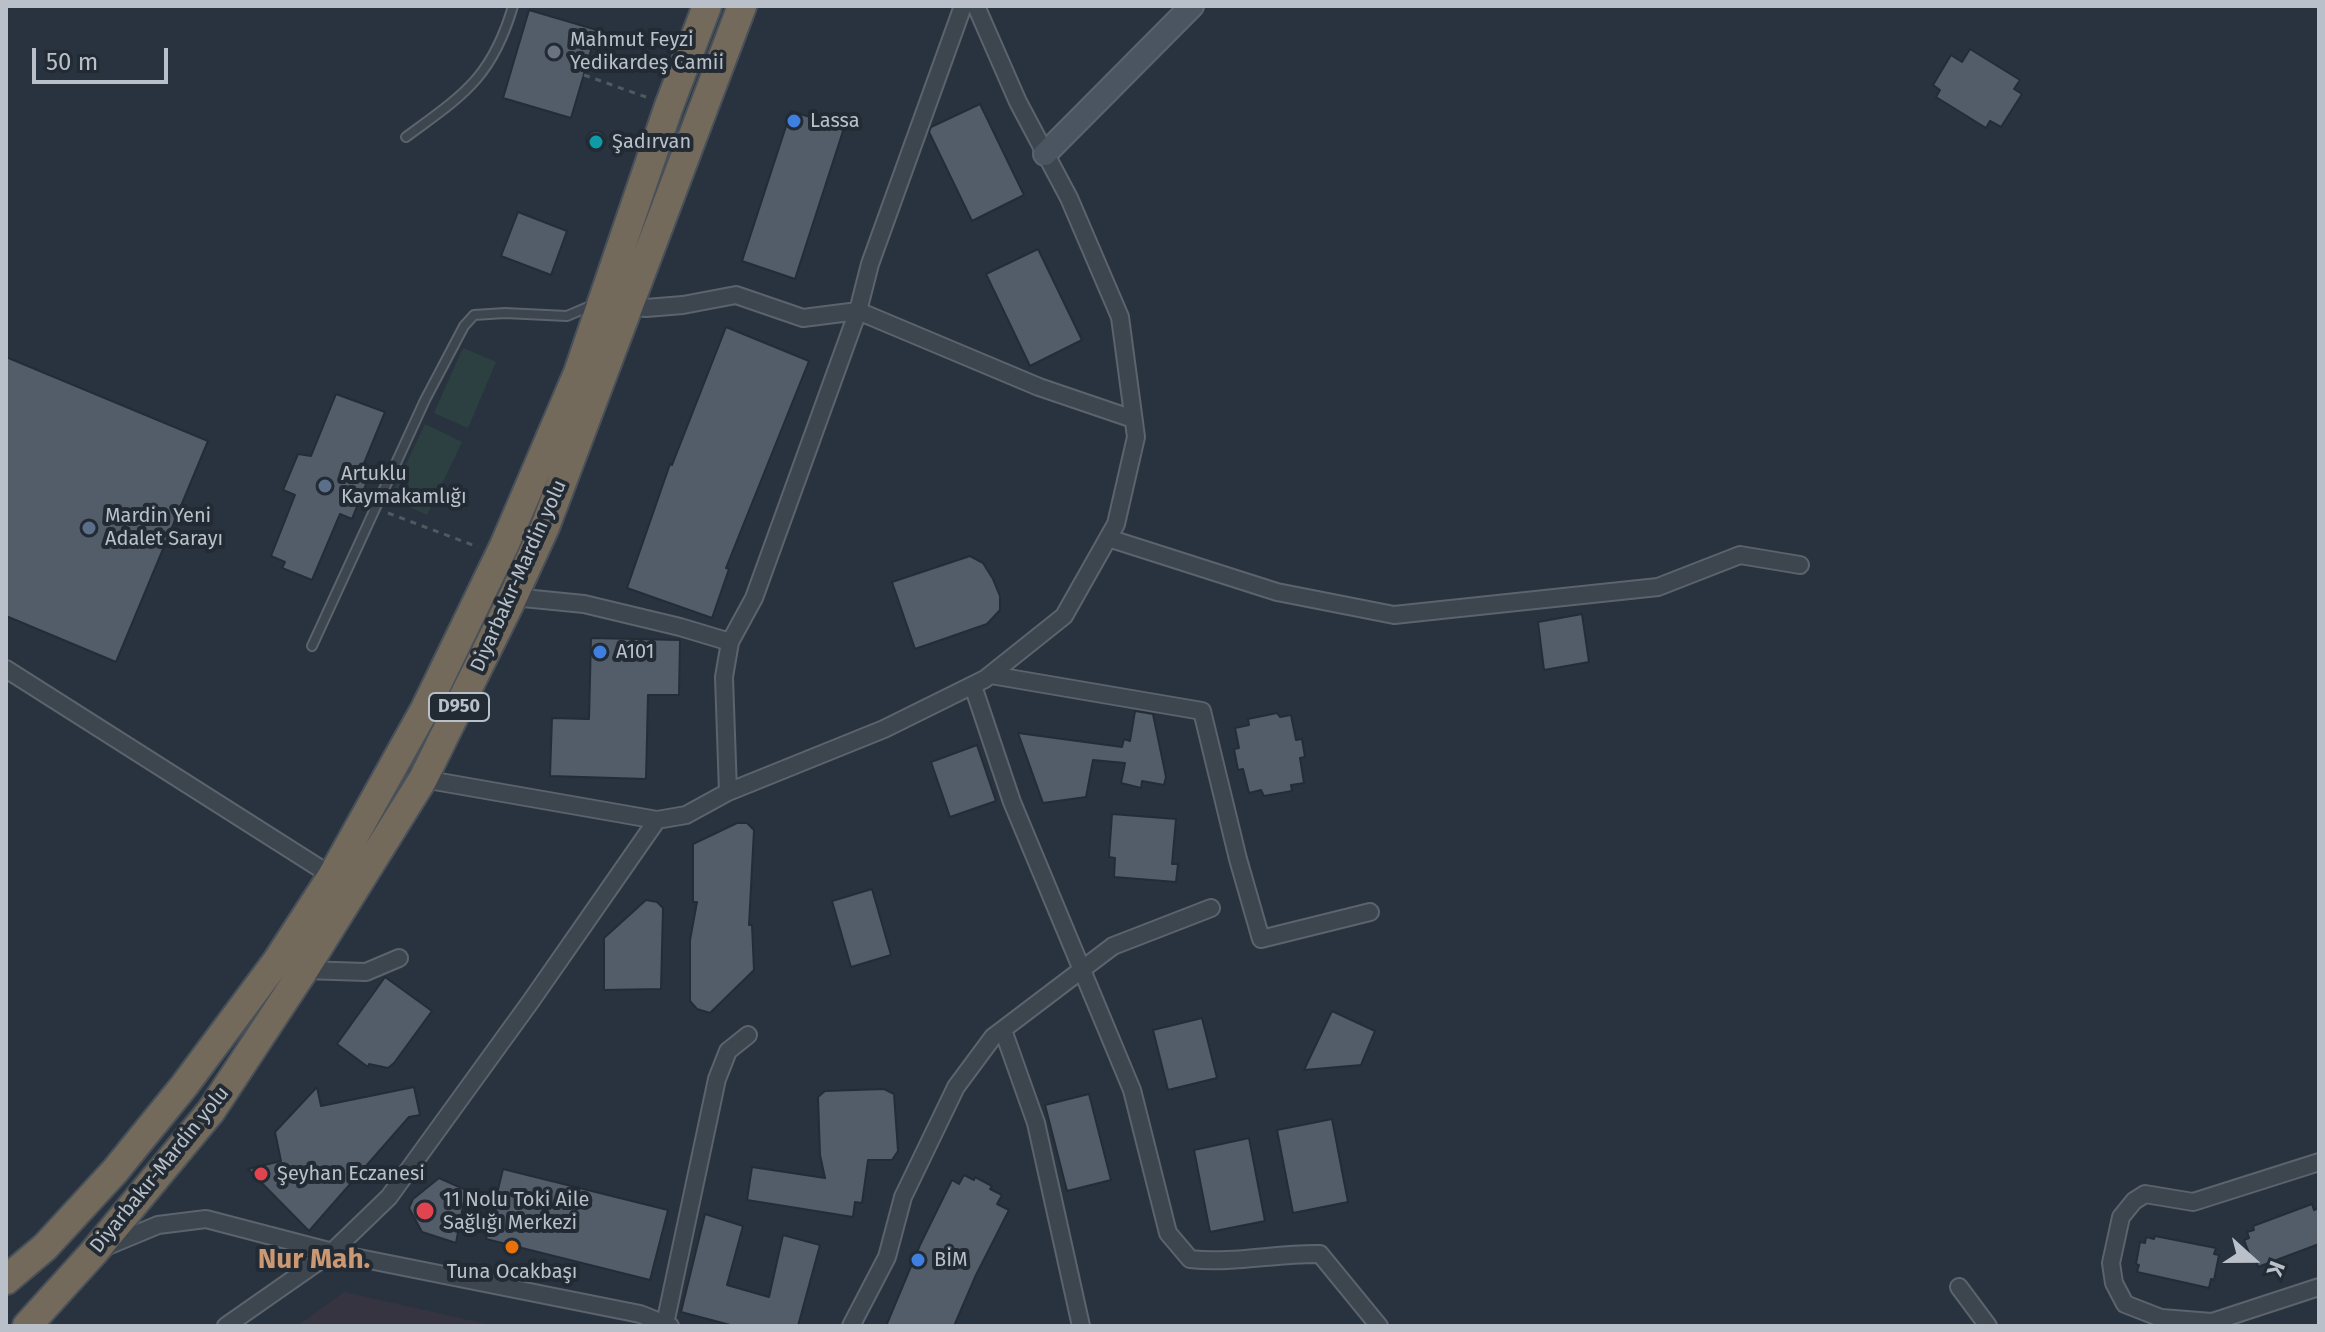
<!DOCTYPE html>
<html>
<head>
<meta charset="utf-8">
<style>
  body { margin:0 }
  #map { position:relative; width:2325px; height:1332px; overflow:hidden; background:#29333f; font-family:"Fira Sans",sans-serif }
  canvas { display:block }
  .frame { position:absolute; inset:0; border:8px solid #b9c0c9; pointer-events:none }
  .north { position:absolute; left:2213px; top:1220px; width:80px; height:80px; -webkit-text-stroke:6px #222a34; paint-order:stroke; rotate:111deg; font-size:22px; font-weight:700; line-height:32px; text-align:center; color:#b9c0c9 }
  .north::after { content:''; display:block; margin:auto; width:28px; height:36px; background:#b9c0c9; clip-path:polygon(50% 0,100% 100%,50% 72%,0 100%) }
  .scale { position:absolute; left:32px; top:48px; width:136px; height:36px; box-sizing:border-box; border:4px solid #b9c0c9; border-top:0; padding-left:10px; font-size:24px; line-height:28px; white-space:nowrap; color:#b9c0c9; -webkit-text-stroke:6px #222a34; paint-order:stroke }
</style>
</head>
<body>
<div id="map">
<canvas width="2325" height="1332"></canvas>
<div class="frame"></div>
<div class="north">K</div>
<div class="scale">50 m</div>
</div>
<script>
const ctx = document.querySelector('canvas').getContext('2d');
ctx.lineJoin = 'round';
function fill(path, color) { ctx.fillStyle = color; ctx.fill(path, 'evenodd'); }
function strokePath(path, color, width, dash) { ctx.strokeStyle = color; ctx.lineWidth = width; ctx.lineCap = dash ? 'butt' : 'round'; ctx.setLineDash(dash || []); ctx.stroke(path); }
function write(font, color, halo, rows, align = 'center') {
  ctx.font = font + ' "Fira Sans",sans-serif'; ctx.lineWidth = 8; ctx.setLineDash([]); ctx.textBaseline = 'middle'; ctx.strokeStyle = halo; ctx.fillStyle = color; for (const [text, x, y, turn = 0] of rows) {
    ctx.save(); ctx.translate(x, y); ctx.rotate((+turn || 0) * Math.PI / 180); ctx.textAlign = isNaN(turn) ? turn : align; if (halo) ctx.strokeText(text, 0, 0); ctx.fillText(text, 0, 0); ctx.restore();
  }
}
const medical = new Path2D(`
  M344,1292L496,1326H297Z`);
const green = new Path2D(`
  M463,348L496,362L468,428L434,413Z
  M425,424L462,442L427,515L390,498Z`);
const building = new Path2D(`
  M529,10L597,30L571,118L503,98Z
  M1970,49L2020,80L2014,89L2022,94L2001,127L1990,121L1986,128L1936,97L1940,90L1933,85L1951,55L1962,62Z
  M980,104L1024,195L972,221L929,132L931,127Z
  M791,111L844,128L795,279L742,261Z
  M586 141a10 10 0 1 1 20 0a10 10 0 1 1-20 0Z
  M518,212L567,231L551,275L501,256Z
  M1038,249L1082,340L1030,366L986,274Z
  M726,327L809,361L726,568L729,569L712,618L627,588L670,464L672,465Z
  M6,357L208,441L116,662L6,616Z
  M336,394L385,412L358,478L367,482L352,519L340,514L312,580L282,568L285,562L271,556L295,495L283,490L298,454L311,456Z
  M970,556L983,563L993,579L1000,596V610L987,624L915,649L892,582Z
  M1582,614L1589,662L1544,670L1538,622Z
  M591,638L680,640L679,695H648L646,779L550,776L552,718L589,719Z
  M1135,711L1153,714L1166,777L1164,785L1142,781L1141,788L1121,783L1125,763L1093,760L1086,797L1043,803L1018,733L1122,747L1124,739L1130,741Z
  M1277,713L1280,717L1291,715L1296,740L1302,739L1305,757L1300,758L1304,783L1291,785L1292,791L1264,796L1261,790L1249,793L1243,769L1238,770L1234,749L1239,748L1235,728L1249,725L1248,719Z
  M977,745L996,801L950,817L931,762Z
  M1112,814L1176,819L1172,864H1178L1176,882L1114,877L1115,858L1109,857Z
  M737,823H747L754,830L749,925H752L754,970L710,1013L697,1009L690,1001V940L697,902H693V844Z
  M872,889L891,955L851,967L832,901Z
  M646,900L657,902L663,908L661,989L604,990V938Z
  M385,977L432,1011L394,1063L388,1068L369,1064L368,1067L337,1044Z
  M1332,1011L1375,1031L1361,1065L1304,1070Z
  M1202,1018L1217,1078L1168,1090L1153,1030Z
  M317,1087L321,1106L414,1087L420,1115L409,1117L309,1231L248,1169L281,1161L275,1132Z
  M884,1089L894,1094L898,1151L892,1160H868L862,1203L855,1202L853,1217L747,1200L752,1167L825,1178L820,1155L818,1097L825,1091Z
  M1089,1094L1111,1180L1067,1191L1045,1105Z
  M1332,1119L1348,1202L1293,1213L1277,1130Z
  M1249,1138L1265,1221L1210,1232L1194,1150Z
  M503,1169L668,1210L650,1280L486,1239Z
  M964,1175L974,1180L975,1177L992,1186L990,1189L1002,1195L997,1204L1009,1210L976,1275L954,1326H886L920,1245L952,1180L959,1184Z
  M439,1178L466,1190L456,1243L422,1232L409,1208L413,1199Z
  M2312,1204L2314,1210L2319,1208V1244L2258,1267L2256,1260L2252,1261L2244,1240L2249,1238L2247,1232L2254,1230L2253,1226Z
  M705,1214L743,1226L727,1285L769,1297L783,1235L820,1245L798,1326H734L681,1312Z
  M2155,1236L2216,1248L2214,1254L2219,1255L2214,1280L2211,1279L2209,1288L2137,1272L2139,1265L2136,1264L2140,1242L2145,1243L2146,1237L2154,1239Z`);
const path = new Path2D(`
  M584,75L646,97
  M388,513L478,547`);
const lane = new Path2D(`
  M406,137C463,95 492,78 513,6
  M312,646L425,400L464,326L474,315L505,313L567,316L595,304`);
const street = new Path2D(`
  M630,306L646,308L683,305L736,295L803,318L858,311L1039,387L1133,419
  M1108,538L1277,592L1394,615L1658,587L1740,555L1800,565
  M513,597L584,604L680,627L730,642
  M6,669L332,876
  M991,675L1202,711L1238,859L1261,939L1370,912
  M973,686L1012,802L1132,1090L1168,1233L1190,1259C1233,1264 1277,1253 1320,1254L1379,1326
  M423,779L657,820L686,815L728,792L884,729L985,679L1064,616L1116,524L1136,437L1120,317L1069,198L1018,102L976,6
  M728,792L724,677L730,642L754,598L858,311L870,264L963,6
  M304,970L366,972L399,958
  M1003,1030L1036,1123L1081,1326
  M2319,1162L2193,1202L2145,1194L2134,1201L2121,1217L2111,1263L2114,1283L2125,1304L2161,1318L2212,1322L2319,1287
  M105,1247L158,1225L206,1219L344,1255L640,1314L670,1326
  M1959,1287L1988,1326
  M665,1324L717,1079L728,1051L748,1035
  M226,1326L332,1252L389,1197L531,1001L657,820
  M851,1326L887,1257L903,1197L956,1087L993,1037L1113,946L1211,908`);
const secondary = new Path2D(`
  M1045,154L1192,6`);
const highway = new Path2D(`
  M6,1280L45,1247L115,1171L184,1086L277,961L332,876L425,709L504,546L578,373L669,106L707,6
  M27,1326L94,1252L211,1111L304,970L423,779L513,597L545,527L742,6`);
const markers = [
  [554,52,8,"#6b7280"],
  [794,121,8,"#3f7fe0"],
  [596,142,8,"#0f9aa8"],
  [325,486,8,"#5c6f8a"],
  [89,528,8,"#5c6f8a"],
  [600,652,8,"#3f7fe0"],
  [261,1174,8,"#e0444e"],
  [425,1211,10,"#e0444e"],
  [512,1247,8,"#e8710a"],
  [918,1260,8,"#3f7fe0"]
];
const shields = [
  [459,707,60]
];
const shieldNames = [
  ["D950",459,707]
];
const poiNames = [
  ["Mahmut Feyzi",570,40],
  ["Yedikardeş Camii",570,63],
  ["Lassa",810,121],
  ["Şadırvan",612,142],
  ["Artuklu",341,474],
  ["Kaymakamlığı",341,497],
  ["Mardin Yeni",105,516],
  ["Adalet Sarayı",105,539],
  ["A101",616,652],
  ["Şeyhan Eczanesi",277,1174],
  ["11 Nolu Toki Aile",443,1200],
  ["Sağlığı Merkezi",443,1223],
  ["BİM",934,1260],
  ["Tuna Ocakbaşı",512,1272,"center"]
];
const streetNames = [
  ["Diyarbakır-Mardin yolu",519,576,-66],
  ["Diyarbakır-Mardin yolu",160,1170,-51]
];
const districtNames = [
  ["Nur Mah.",314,1260]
];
fill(medical, '#363441');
fill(green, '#2c4041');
fill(building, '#535c69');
strokePath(building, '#242c36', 2);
strokePath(lane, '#5b636c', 12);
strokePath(street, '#5b636c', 20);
strokePath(secondary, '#5b636c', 26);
strokePath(highway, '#485059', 32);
strokePath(path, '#4b5c5f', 3, [6, 6]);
strokePath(lane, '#3d454f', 8);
strokePath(street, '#3d454f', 16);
strokePath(secondary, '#4b5461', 22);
strokePath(highway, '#746a5b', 28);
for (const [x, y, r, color] of markers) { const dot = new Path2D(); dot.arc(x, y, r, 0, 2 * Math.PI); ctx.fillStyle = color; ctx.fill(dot); strokePath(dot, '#222a34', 3); }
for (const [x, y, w] of shields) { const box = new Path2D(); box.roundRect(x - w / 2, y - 14, w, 28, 6); ctx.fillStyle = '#222a34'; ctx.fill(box); strokePath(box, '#b9c0c9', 2); }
write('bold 18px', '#b9c0c9', null, shieldNames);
write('20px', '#b9c0c9', '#222a34', poiNames, 'left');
write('20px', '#b9c0c9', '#222a34', streetNames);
write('bold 28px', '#ca9873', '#222a34', districtNames);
</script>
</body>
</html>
